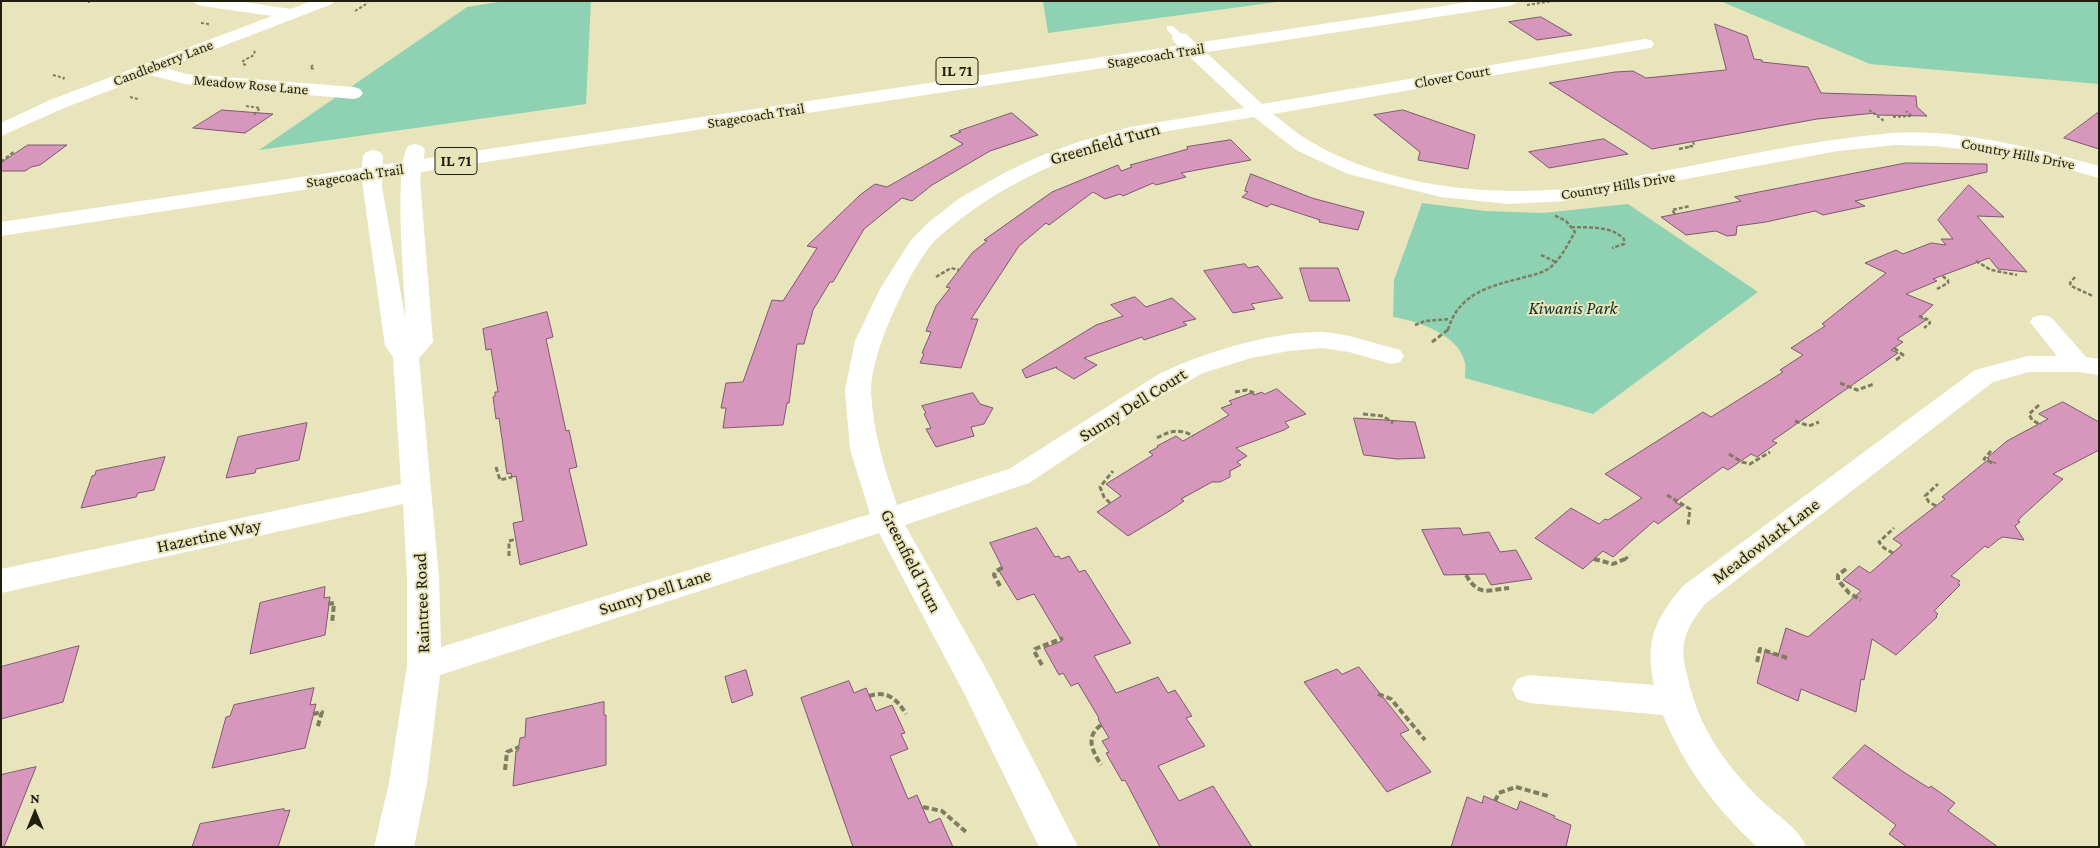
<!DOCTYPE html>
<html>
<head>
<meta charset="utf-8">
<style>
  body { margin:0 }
  #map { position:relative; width:2100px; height:848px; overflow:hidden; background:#e8e5bd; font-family:"Crimson Pro",serif }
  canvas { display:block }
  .frame { position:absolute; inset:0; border:2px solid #1f1e0f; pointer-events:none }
  .north { position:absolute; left:10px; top:788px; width:50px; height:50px; -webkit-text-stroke:4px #e8e5bd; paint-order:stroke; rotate:0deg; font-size:14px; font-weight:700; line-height:20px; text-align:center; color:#1f1e0f }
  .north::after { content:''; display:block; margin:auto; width:18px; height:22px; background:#1f1e0f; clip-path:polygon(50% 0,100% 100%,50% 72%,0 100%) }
</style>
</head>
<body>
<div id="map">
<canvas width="2100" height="848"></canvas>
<div class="frame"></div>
<div class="north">N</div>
</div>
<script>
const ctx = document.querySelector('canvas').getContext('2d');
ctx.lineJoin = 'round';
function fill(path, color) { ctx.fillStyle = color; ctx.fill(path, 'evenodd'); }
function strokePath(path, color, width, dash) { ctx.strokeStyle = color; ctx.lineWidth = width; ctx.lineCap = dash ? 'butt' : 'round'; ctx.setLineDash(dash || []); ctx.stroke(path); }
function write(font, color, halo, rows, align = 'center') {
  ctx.font = font + ' "Crimson Pro",serif'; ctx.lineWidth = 4; ctx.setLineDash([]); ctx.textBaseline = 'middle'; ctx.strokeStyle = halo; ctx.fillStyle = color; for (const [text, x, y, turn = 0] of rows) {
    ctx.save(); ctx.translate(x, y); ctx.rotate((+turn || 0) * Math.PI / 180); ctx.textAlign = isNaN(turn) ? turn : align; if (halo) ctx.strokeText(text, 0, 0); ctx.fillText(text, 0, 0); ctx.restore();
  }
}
const green = new Path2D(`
  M504,1H591L586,104L259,150L467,7Z
  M1043,1H1284L1048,33Z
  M1720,1H2099V84L1870,64Z
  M1422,203L1485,211L1543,213L1628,204L1758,292L1593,414L1465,378C1465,374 1466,367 1465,363C1459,334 1417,321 1393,317L1394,280Z`);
const building = new Path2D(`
  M1541,17L1572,35L1537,40L1509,22Z
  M1715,24L1747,36L1754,59L1762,60V62L1808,67L1821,93L1916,96L1917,107L1927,116L1877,115L1875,113L1817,119L1652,149L1549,83L1615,72L1633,71L1646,78L1726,70Z
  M222,110L273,114L245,133L193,128Z
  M1403,110L1475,135L1468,169L1418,160L1420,152L1374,115Z
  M2099,112V149L2064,138Z
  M1012,113L1038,135L990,151L932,185L912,201L902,198L864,229L833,282H830L813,310L804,344H797L789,403H787L783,425L723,428L726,408H721L726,383L743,382L772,300L783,301L817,248L807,246L860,195L875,184L887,187L963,144L950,136L961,132L959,131Z
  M1604,139L1628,154L1549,168L1529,152Z
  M1231,140L1251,160L1181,173L1186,177L1156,185L1153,183L1123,196L1120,194L1105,199L1093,192L1049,225L1046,223L1019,246L971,319H978L961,368L920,363L924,354L922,353L931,332L926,331L936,306L950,288L946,287L972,253L987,241L984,240L1052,192L1118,165L1121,171L1132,167L1130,165L1188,149L1187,147Z
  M28,145H67L40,165L31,167L25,171H1V163Z
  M1906,163L1987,164V172L1855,201L1865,206L1823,215L1815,211L1766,222L1737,226L1736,235L1727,236L1716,231L1686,235L1661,217L1741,201L1735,197Z
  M1251,174L1312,198L1364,212L1358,230L1319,222L1320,220L1271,204L1267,207L1242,197L1248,192L1245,191Z
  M1969,185L2004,217L1977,216L2027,272L1998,269L1989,258L1933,279L1937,281L1906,294L1933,305L1920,317L1926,320L1897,339L1903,342L1891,350L1898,353L1772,441L1777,443L1757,457L1751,454L1728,470L1723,467L1675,502L1682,506L1658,524L1654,521L1613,557L1603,551L1583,569L1535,538L1571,508L1599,524L1605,519L1608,520L1642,498L1605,474L1703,412L1711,417L1783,372L1780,370L1803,355L1791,348L1825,326L1822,324L1886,273L1865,263L1896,250L1903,254L1931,243L1946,245L1941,239H1953L1938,220Z
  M1245,264L1248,268L1258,266L1283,298L1251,304L1255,309L1233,313L1204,271Z
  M1300,268H1338L1350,301H1310Z
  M1135,297L1146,307L1172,298L1196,319L1183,322L1187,325L1144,340L1142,337L1084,358L1097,365L1074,379L1056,368L1057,367L1026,378L1022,370L1096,325L1123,316L1111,305Z
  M547,312L553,337L546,339L566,431L569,430L577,467L569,469L587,545L520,565L513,523L523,521L516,476L512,477L511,473L507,474L499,418L496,419L493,397L495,396V392H498L491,349L486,350L483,329Z
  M1277,389L1306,414L1285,422L1289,427L1284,430L1236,448L1247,456L1237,462L1241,465L1230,471V477L1220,482H1212L1181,499L1184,501L1171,510L1128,536L1097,512L1121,496L1106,484L1153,455L1149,452L1158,447L1157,446L1176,436L1183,441L1229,415L1221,408L1232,404L1229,401L1251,393L1254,395L1262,392L1264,394Z
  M973,393L980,404L993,408L984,424L971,427L974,436L936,447L926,429L931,428L924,414L926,413L922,406Z
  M2063,402L2099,422V450L2053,474L2063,479L2020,518L2018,521L2020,522L2015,526L2024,540L2003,537L1999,539L1988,548L1985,546L1951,576L1960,581L1958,584L1960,585L1934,611L1938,614L1936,616L1937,617L1896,655L1872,639L1864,680L1861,679L1856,712L1801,689L1798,701L1757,683L1765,651L1778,656L1786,628L1808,637L1861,591L1843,580L1859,566L1870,573L1902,545L1893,539L1945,499L1942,497L1989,459L1987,458L2007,441L2048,419L2039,414Z
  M1354,418L1415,422L1425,458L1397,459L1364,455Z
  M307,423L299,460L256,469L255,473L226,478L238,437Z
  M165,457L154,490L138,493L136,497L81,508L92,476L95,475L96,471Z
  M1037,528L1055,557L1059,556L1061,559L1069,556L1079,572L1085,570L1131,643L1094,656L1116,693L1158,677L1168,693L1175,690L1192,716L1186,718L1205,746L1158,766L1179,801L1213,786L1252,847H1160L1125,780L1122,781L1106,753L1109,752L1102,741L1109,738L1098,719L1099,718L1078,683L1071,686L1063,673L1059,675L1044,648L1062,641L1034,594L1017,600L999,571L1003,569L990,543Z
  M1453,528H1460L1463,535L1489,532L1500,552L1516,550L1532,579L1491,585L1485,574L1444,575L1422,530Z
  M325,587L324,598L330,597L325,635L250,654L260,603Z
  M79,646L63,702L1,719V667Z
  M1359,667L1409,730L1400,734L1431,772L1387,792L1304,682L1337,669L1342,674Z
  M746,670L753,695L732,703L725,677Z
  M849,681L854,693L866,688L876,711L892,705L905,733L901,734L908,749L890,756L908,799L917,795L929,823L940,818L953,847H853L801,698Z
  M314,688L310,705L316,704L305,748L212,768L226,717L230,716L234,705Z
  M604,702V715H606V765L513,786L516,751H518L520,738L525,737L526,719Z
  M1865,745L1905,773L1929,788L1931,786L1955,803L1948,811L1998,847H1907L1889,834L1896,825L1833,778Z
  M36,767L4,847H1V775Z
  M1484,796L1517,810L1520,801L1555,816L1554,818L1571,825L1566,847H1451L1467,797L1482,803Z
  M284,809V811L290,810L278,847H192L200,824Z`);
const pathFar3 = new Path2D(`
  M89,1V3
  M1527,5L1554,1
  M355,11L368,3
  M201,23L209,24L208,26
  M246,65L243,64V61L254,55L255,49
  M313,65L310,68L315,69
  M53,75L64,78L62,81
  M130,97L138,99
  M246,106L260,108L254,115
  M1869,110L1884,121
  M1893,117L1912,116L1906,111
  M1689,147L1694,144L1692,141`);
const pathFar2 = new Path2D(`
  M1679,149L1693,146
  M1,162L15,151
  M1675,214L1672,210L1690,206
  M1571,227C1589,228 1610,225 1624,239V244L1612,248
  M1541,255L1556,262
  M1976,261L1991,270L2017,275
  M936,277L951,268L959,270
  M2075,277L2070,283L2071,286L2093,296
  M1937,289L1948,283V280L1942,276
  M1919,316L1929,320L1930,323L1924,328
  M1415,325L1425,321L1450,319
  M1448,330C1458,294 1489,286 1522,278C1531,275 1540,274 1548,269C1561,260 1567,245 1575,232L1566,221L1554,215`);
const pathFar1 = new Path2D(`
  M1432,342L1449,329
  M1894,348L1903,355L1896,360
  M1840,383L1857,390L1874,384
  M1235,392L1247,390L1257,394
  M2039,405L2029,414L2032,420L2041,425
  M1363,414L1383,416L1393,423
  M1795,421L1809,426L1819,422
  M1157,438C1169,431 1180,428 1193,436
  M1991,451L1984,459L1994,464L1995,462
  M1729,454L1742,462L1750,464L1770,452
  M496,467L500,480L512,477
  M1667,495L1690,509L1688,525
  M1110,503L1104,497L1100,487L1113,471
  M1936,506L1929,502L1925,496L1938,484
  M1893,553L1884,548L1879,542L1894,528
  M509,556V541L516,539
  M1594,559L1596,560
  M1624,560L1630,555`);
const path = new Path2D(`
  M1594,559L1613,564L1625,559
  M1846,569L1838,575V580L1849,593L1861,600
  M1466,575C1479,597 1487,590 1509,588
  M1000,586L994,575L995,572L1003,567
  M328,604L334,603L332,624
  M1757,662L1760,649L1787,658
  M1042,665L1034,651L1035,649L1063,638
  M1378,694L1391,699L1425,740
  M869,696C887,690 897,699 906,714
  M313,714L322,712L317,729
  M1101,725C1085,737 1092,750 1101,765
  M505,770L507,752L519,747
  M1495,801L1499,793L1516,787L1548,796
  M923,807L942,811L966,832`);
const service = new Path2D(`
  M1167,26H1173L1183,36V40H1177L1167,30Z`);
const minor = new Path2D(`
  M194,1H237L291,9L311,1H334L332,4L166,68L186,74L354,87L360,89L363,93L360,97L354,99L185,84L150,75L64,108L1,136V123L50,100L272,16L202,6L196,4Z
  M1180,33L1186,34L1262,104L1645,39L1651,40L1654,44L1651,48L1645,49L1273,114C1285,123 1297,134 1311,142C1385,185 1480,196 1564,189C1592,187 1620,179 1648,174C1729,159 1810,140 1892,133C1957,128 2037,149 2099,166V178L2049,164L1988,152L1934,146L1895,145L1838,151L1566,201L1509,204L1441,197L1348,174L1296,150L1254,117C1214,124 1171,129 1131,139C1069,155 1009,181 958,221C948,229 936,238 928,249C913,269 902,293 892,315C883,336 871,368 871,392C873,431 884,468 897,505L1009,469L1159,374C1202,353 1273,331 1321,332C1348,333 1375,344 1400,350L1404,356L1400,362L1391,364L1349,352L1322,348L1289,351L1251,358L1203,373L1149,403L1029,483L905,525L991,678L1078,847H1039L965,695L879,533L440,675L427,783L414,847H374L389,783L407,666V577L403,504L1,593V569L401,484L393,357L385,346L361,174L363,156L366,152L373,150L380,152L383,156L382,187L406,322C405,289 393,168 408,146L415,144L422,146L425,150L420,179L433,342L419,358L439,577L441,647L870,514L850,449L845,390L855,341L880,289L911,240L929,222L960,198L1004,173L1040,156L1078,142L1130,127L1244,108L1174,42L1172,38L1174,34Z
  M2042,315L2051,317L2086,357L2099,359V375L2078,372H2029L1993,382L1705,604C1696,616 1686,628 1684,644C1682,655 1685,667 1688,678C1698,727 1726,766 1762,801C1777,816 1798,827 1806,847H1758L1754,844C1714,806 1684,766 1663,715L1529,703L1517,699L1512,689L1517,679L1529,675L1654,685C1645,641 1654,620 1683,586L1975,370L2028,356H2057L2030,322L2033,317Z`);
const primary = new Path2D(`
  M1476,1H1517L1515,4L1509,6L1,236V222Z`);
const farStreetnames = [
  ["Stagecoach Trail",1156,56,-9],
  ["Candleberry Lane",163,63,-21],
  ["Clover Court",1452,77,-10],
  ["Meadow Rose Lane",251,85,5],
  ["Stagecoach Trail",756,116,-9],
  ["Country Hills Drive",2018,154,11],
  ["Stagecoach Trail",355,176,-8],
  ["Country Hills Drive",1618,186,-9]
];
const shields = [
  [957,71,42],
  [456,161,42]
];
const shieldNames = [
  ["IL 71",957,71],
  ["IL 71",456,161]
];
const streetNames = [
  ["Greenfield Turn",1105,144,-16],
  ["Sunny Dell Court",1133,405,-32],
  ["Hazertine Way",209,536,-12],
  ["Meadowlark Lane",1766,541,-37],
  ["Greenfield Turn",911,561,63],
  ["Sunny Dell Lane",655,592,-18],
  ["Raintree Road",422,603,-92]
];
const parkNames = [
  ["Kiwanis Park",1573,308]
];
fill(green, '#8ed2b3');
fill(building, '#d796bb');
strokePath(building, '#7c5a6e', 1);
strokePath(pathFar3, '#7e7c61', 2, [3, 2]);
strokePath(pathFar2, '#7e7c61', 2.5, [4, 2]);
strokePath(pathFar1, '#7e7c61', 3, [5, 2.5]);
strokePath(path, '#7e7c61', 4, [6, 3]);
fill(service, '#fff');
fill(minor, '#fff');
fill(primary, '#fff');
write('15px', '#1f1e0f', '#e8e5bd', farStreetnames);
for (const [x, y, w] of shields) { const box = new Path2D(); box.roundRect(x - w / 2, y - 13.5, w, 27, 4); ctx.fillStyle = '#e8e5bd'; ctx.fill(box); strokePath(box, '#1f1e0f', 1); }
write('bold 16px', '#1f1e0f', null, shieldNames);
write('18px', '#1f1e0f', '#e8e5bd', streetNames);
write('italic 18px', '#0d3123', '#e8e5bd', parkNames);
</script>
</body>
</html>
